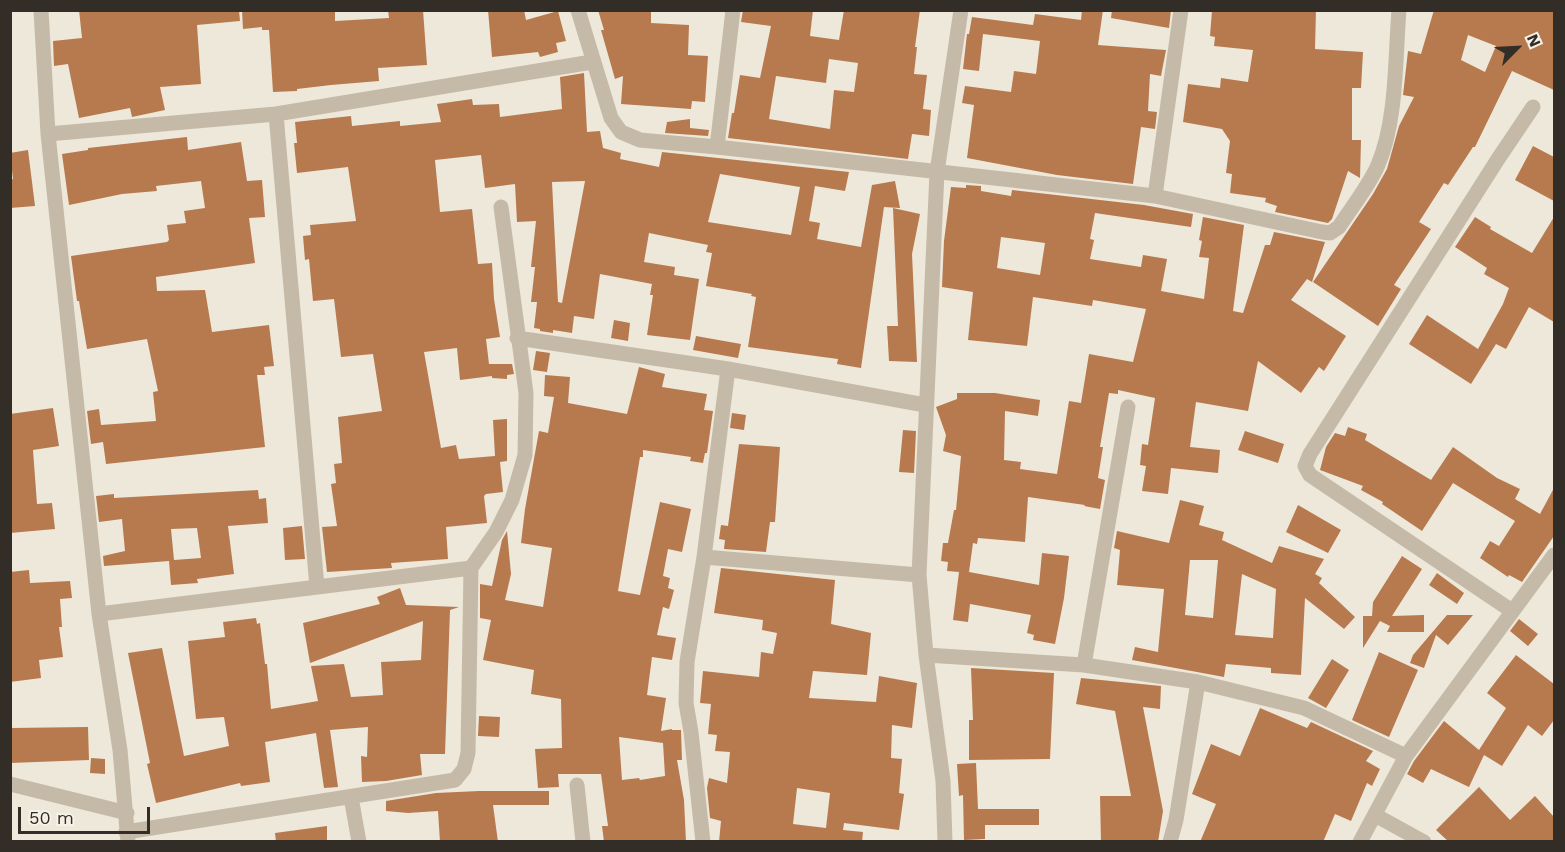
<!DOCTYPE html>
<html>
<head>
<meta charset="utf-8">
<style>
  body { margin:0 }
  #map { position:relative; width:1565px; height:852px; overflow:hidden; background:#eee8da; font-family:"Work Sans",sans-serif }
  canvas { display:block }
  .frame { position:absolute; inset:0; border:12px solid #322d27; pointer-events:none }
  .north { position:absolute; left:1487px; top:18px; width:60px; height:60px; -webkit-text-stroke:4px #f6f2e6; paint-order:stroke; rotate:66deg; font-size:16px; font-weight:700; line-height:24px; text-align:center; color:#322d27 }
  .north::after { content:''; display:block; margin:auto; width:21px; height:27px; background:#322d27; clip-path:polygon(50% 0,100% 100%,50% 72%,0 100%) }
  .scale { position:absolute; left:18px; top:807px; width:132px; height:27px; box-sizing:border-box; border:3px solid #322d27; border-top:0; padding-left:8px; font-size:18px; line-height:21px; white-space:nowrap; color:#322d27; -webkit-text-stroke:4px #f6f2e6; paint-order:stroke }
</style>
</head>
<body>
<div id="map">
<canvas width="1565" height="852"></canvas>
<div class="frame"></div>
<div class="north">N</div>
<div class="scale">50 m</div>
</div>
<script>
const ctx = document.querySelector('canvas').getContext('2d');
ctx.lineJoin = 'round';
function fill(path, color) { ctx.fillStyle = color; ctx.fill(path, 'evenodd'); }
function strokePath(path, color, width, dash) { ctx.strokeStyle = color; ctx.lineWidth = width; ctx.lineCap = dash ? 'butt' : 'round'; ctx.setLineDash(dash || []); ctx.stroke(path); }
const building = new Path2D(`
  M79,10H239L240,21L197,25L201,84L160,87L165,110L132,117L130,108L79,118L68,64L54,66L53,41L82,38Z
  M242,10H335V21L389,18L388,10H423L427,65L378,68L379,81L331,85L297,89V91L273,92L269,30H262V27L243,29Z
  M488,10H524L526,20L558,11L566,41L556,43L558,52L540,57L538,52L492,57Z
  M598,10H651V23L689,25L688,55L708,56L705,102L692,101L691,109L621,104L623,76L615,79L601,30H604Z
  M743,10H813L810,36L839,40L844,10H920L915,47H917L914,74L927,75L923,109L931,110L929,136L912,134L908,159L728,138L732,113H734L740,75L760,78L771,26L741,22ZM829,59L858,63L854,92L834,90L830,129L769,119L776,76L826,83Z
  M1082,10H1103L1098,45L1166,50L1161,76L1150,74L1148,111L1157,112L1155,129L1141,127L1133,184L1057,175L967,158L974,105L962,103L965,86L1011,92L1014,71L1036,74L1040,41L983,34L979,71L963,69L967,34H969L972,17L1033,25L1035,14L1081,20Z
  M1112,10H1171L1169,28L1111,18Z
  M1212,10H1316L1315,49L1363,52L1361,88H1352V140H1361L1360,178L1348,171L1332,219L1328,223L1275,212L1277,206L1265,202L1266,198L1230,193L1232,174L1226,173L1230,141L1222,129L1183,122L1188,84L1220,88L1221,78L1248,82L1253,50L1214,46L1215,37L1210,36Z
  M1434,10H1554V90L1512,71L1475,147H1473L1448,185L1444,183L1419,222L1431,229L1394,285L1401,289L1378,326L1313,282L1373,194L1387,169L1399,126L1414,97L1403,95L1408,51L1421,54ZM1468,35L1496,46L1485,72L1461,60Z
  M584,73L587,132L600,131L603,148L621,153L620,159L659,167L662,152L849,172L845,191L815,186L809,221L820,223L817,239L861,247L872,185L895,181L900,208L884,207L861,368L837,364L838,359L748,347L756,297L751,296L752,294L706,286L712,253L706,252L708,245L649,233L644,262L675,267L674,275L699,279L690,340L647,335L653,295H650L652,284L600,274L594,319L574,316L572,333L553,330V333L540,331V329L534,328L537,302H531L535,267H531L536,221L517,222L515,184L485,188L481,155L435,160L440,212L472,209L478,264L492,263L494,299L500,337L486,339L489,364H512L514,374L507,375V379L492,378V376L460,380L457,348L424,352L441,448L456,445L459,459L495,456L493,420L507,419V461L500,462L503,492L486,494L484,496L487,523L446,527L448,559L391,563L392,568L327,572L322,527L337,526L331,484L336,483L334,464L342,463L338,417L382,411L373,354L341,357L334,299L313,301L309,259L305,260L303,236L311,235L310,225L356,221L348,167L297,173L294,143H297L295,122L351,116L352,126L400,121V126L441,122L437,104L472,99L473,105L499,104L500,117L562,109L560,77ZM720,174L800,187L791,235L708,222ZM585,181L562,303L558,302L552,182Z
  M690,119V128L709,130L708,136L665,133L667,122Z
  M187,137L188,150L241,142L247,181L262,180L265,217L249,218L255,263L156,277L157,291L205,290L212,332L269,325L274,366L264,367L265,375H257L265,447L106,464L103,442L91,444L87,411L99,409L101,425L156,421L153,392L158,391L147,339L87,349L79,301H77L71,256L167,242L169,240L167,225L186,223L184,211L205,208L201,181L156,186L157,191L122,194L69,205L62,154L88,150V148Z
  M1533,146L1554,157V201L1515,180Z
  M28,150L35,206L10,208V180L13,179L10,153Z
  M966,185L981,186V191L1011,196L1012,190L1144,205L1193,214L1191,227L1095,213L1090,239L1094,240L1090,259L1141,267L1143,255L1167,259L1161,291L1204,299L1209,258L1199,257L1202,241L1199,240L1203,217L1244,225L1233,311L1243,313L1265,245H1270L1274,232L1325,242L1312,282L1307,279L1291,300L1346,336L1324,371L1319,367L1301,393L1258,361L1248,411L1196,402L1190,447L1220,450L1218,473L1171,468L1168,494L1142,491L1146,466L1140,465L1142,444L1148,445L1155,398L1118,390V394L1109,393L1100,447H1103L1098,478L1105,480L1100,509L1084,506L1085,505L1028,497L1025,542L978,538L977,544L973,543L969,572L1039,585L1042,553L1069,556L1064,598L1055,644L1033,640L1034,635L1027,633L1031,615L970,604L968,622L953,620L959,572L947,571L948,562L941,561L943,543H948L954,510H956L961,456L943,451L946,435L936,407L957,399V393H995L1040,400L1038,416L1005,411L1004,460L1021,462L1020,469L1057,474L1069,401L1081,403L1089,354L1133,362L1146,309L1093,300L1092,306L1033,297L1027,346L968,340L973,292L942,287L944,241L951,187L966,188ZM1001,237L1045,243L1040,275L997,268Z
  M893,208L920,214L912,254L917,362L889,361L887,326H898Z
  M1475,217L1491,227L1490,229L1532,253L1554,217V322L1529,307L1506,349L1496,344L1471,384L1409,344L1427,315L1478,349L1503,304L1509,288L1484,274L1487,268L1455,247Z
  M614,320L630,323L628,341L611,338Z
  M696,336L741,344L738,358L693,350Z
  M536,351L550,353L547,372L533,370Z
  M639,367L665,374L662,387L707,394L704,410L713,411L707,453H705L703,463L690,461L691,457L643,450V457H640L618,591L640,595L660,502L691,509L682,552L668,549L663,576L670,578L668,588L674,590L669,609L663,607L657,635L676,638L672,660L652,657L647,695L666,698L661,731L672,729V730H681L682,760H677L684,800L686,842H604L602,826H608L601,774H558L559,787L538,788L535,749L562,748L561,699L531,694L534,670L483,660L491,620L480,618V584L492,586L502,540L507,531L511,574L505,600L543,607L552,548L521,543L525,509L539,431L548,433L554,397L544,396L545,375L570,377L568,403L627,414ZM619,737L663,743L665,776L640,780L639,778L622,780Z
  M53,408L59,446L33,450L37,504L52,503L55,529L10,533V414Z
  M732,413L746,415L744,430L730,428Z
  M1348,427L1367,434L1365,440L1431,480L1453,447L1497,478L1520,489L1515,499L1540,514L1554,488V536L1522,582L1509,575L1508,577L1480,558L1490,541L1499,546L1515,521L1453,483L1422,531L1382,504L1383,502L1361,490L1363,486L1320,470L1326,447L1335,433L1345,436Z
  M903,430L916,431L914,473L899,472Z
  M1245,431L1284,444L1278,463L1238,450Z
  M739,444L780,447L775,522H770L766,552L724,549L725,540L719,539L721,525L728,526Z
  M258,490L259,499L266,498L268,523L228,526L234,574L197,579L198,583L171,585L169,561L104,566L103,556L125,551L122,519L99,522L96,496L114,494V498ZM197,528L201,558L174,560L171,529Z
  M1180,500L1204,506L1199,525L1224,532L1222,540L1272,563L1279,546L1324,559L1315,574L1322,578L1319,583L1355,617L1344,629L1305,598L1301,675L1271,673V668L1226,664L1224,677L1132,660L1135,647L1158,652L1164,589L1117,585L1120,550L1114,548L1117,531L1169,543ZM1190,560H1218L1213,618L1185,615ZM1242,574L1276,589L1273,638L1235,635Z
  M1298,505L1341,530L1328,553L1286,532Z
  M302,526L305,559L285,560L283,528Z
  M1402,556L1422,569L1392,616L1424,615V632H1387L1390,626L1380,621L1363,648V616H1372L1373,602Z
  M721,568L835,580L831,624L871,633L867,675L813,671L809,698L876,702L879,676L917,683L912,728L892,725L891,758L902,759L899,793L904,794L899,830L844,823L843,830L863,832L862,842H719L721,821L710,818L707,788L709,778L727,783L730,752L715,751L717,735L708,734L711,704L700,703L703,671L759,677L761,652L773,654L777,633L762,630L763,620L714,613ZM797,788L830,793L826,828L793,824Z
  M29,570L30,583L70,581L72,598L60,599L62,627H59L63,657L39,660L41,678L10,682V572Z
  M1437,573L1464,593L1457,604L1429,585Z
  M400,588L406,605L459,607L450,610L445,754H420L422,775L386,781L362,782L361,756L367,757L368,727L330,730L338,787L324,788L316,733L265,742L270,782L241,786L240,783L156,803L147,764L150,763L128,653L162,648L184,756L229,746L224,717L196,719L188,641L225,637L223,622L256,618L257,624L260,623L265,664H267L271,709L318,701L311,666L344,664L351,697L383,695L381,662L421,660L423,621L310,663L303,623L380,604L377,597Z
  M1447,615H1473L1448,645L1436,635L1424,668L1410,663L1413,655Z
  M1519,619L1538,634L1528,646L1510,631Z
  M1379,652L1418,670L1389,737L1352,720Z
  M1516,655L1554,684V720L1542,736L1528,725L1502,766L1484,755L1469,787L1431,769L1423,783L1407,774L1414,761L1444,721L1479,750L1506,708L1487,693Z
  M1332,659L1349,670L1326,708L1308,698Z
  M971,668L1054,673L1050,759L969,760V720H973Z
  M1081,678L1161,686L1160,709L1143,707L1163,811L1158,842H1101L1100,796H1131L1115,711L1076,704Z
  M1260,708L1307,728L1311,722L1373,751L1366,761L1380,769L1372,786L1367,783L1351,821L1335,814L1323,842H1200L1216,804L1192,794L1211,744L1240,756Z
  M479,716L500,717L499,737L478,736Z
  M88,727L89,760L10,763V728Z
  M91,758L105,759V774L90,773Z
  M976,763L978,809H1039V825H985V839L964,840L963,795L959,796L957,764Z
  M1479,787L1510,820L1535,796L1554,817V842H1449L1436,830Z
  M479,791H549V805H493L498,842H440L438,811L408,813L386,811V801L436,793Z
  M327,826V842H276L275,833Z`);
const street = new Path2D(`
  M41,10L48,134L99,614L120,750L128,842
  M578,10L611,118L621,132L640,140L717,147L1155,196L1322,232L1330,233L1339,227C1351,208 1369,186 1378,165C1397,120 1395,59 1399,10
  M276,114L317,587
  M48,134L276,114L592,62
  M717,147L733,10
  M1155,196L1181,10
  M517,338L728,369L704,557L687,662L686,703L691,732L703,842
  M728,369L925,405
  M704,557L919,575
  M1512,611L1310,475L1305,466L1310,454L1498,159L1533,107
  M99,614L471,568
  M926,655L1084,665L1198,682L1304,708L1406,756
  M1084,665L1128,407
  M10,784L127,813
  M577,785L583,842
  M351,797L359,842
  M1375,815L1424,842
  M126,832L455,780L464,769L468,753L471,568L496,532L512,500L525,455L526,393L501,207
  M945,842L943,781L926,655L919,575L937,172L961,10
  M1170,842L1176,820L1198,682
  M1360,842L1406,756L1554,555`);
fill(building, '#b77a4f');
strokePath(street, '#c5baa8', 15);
</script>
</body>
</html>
